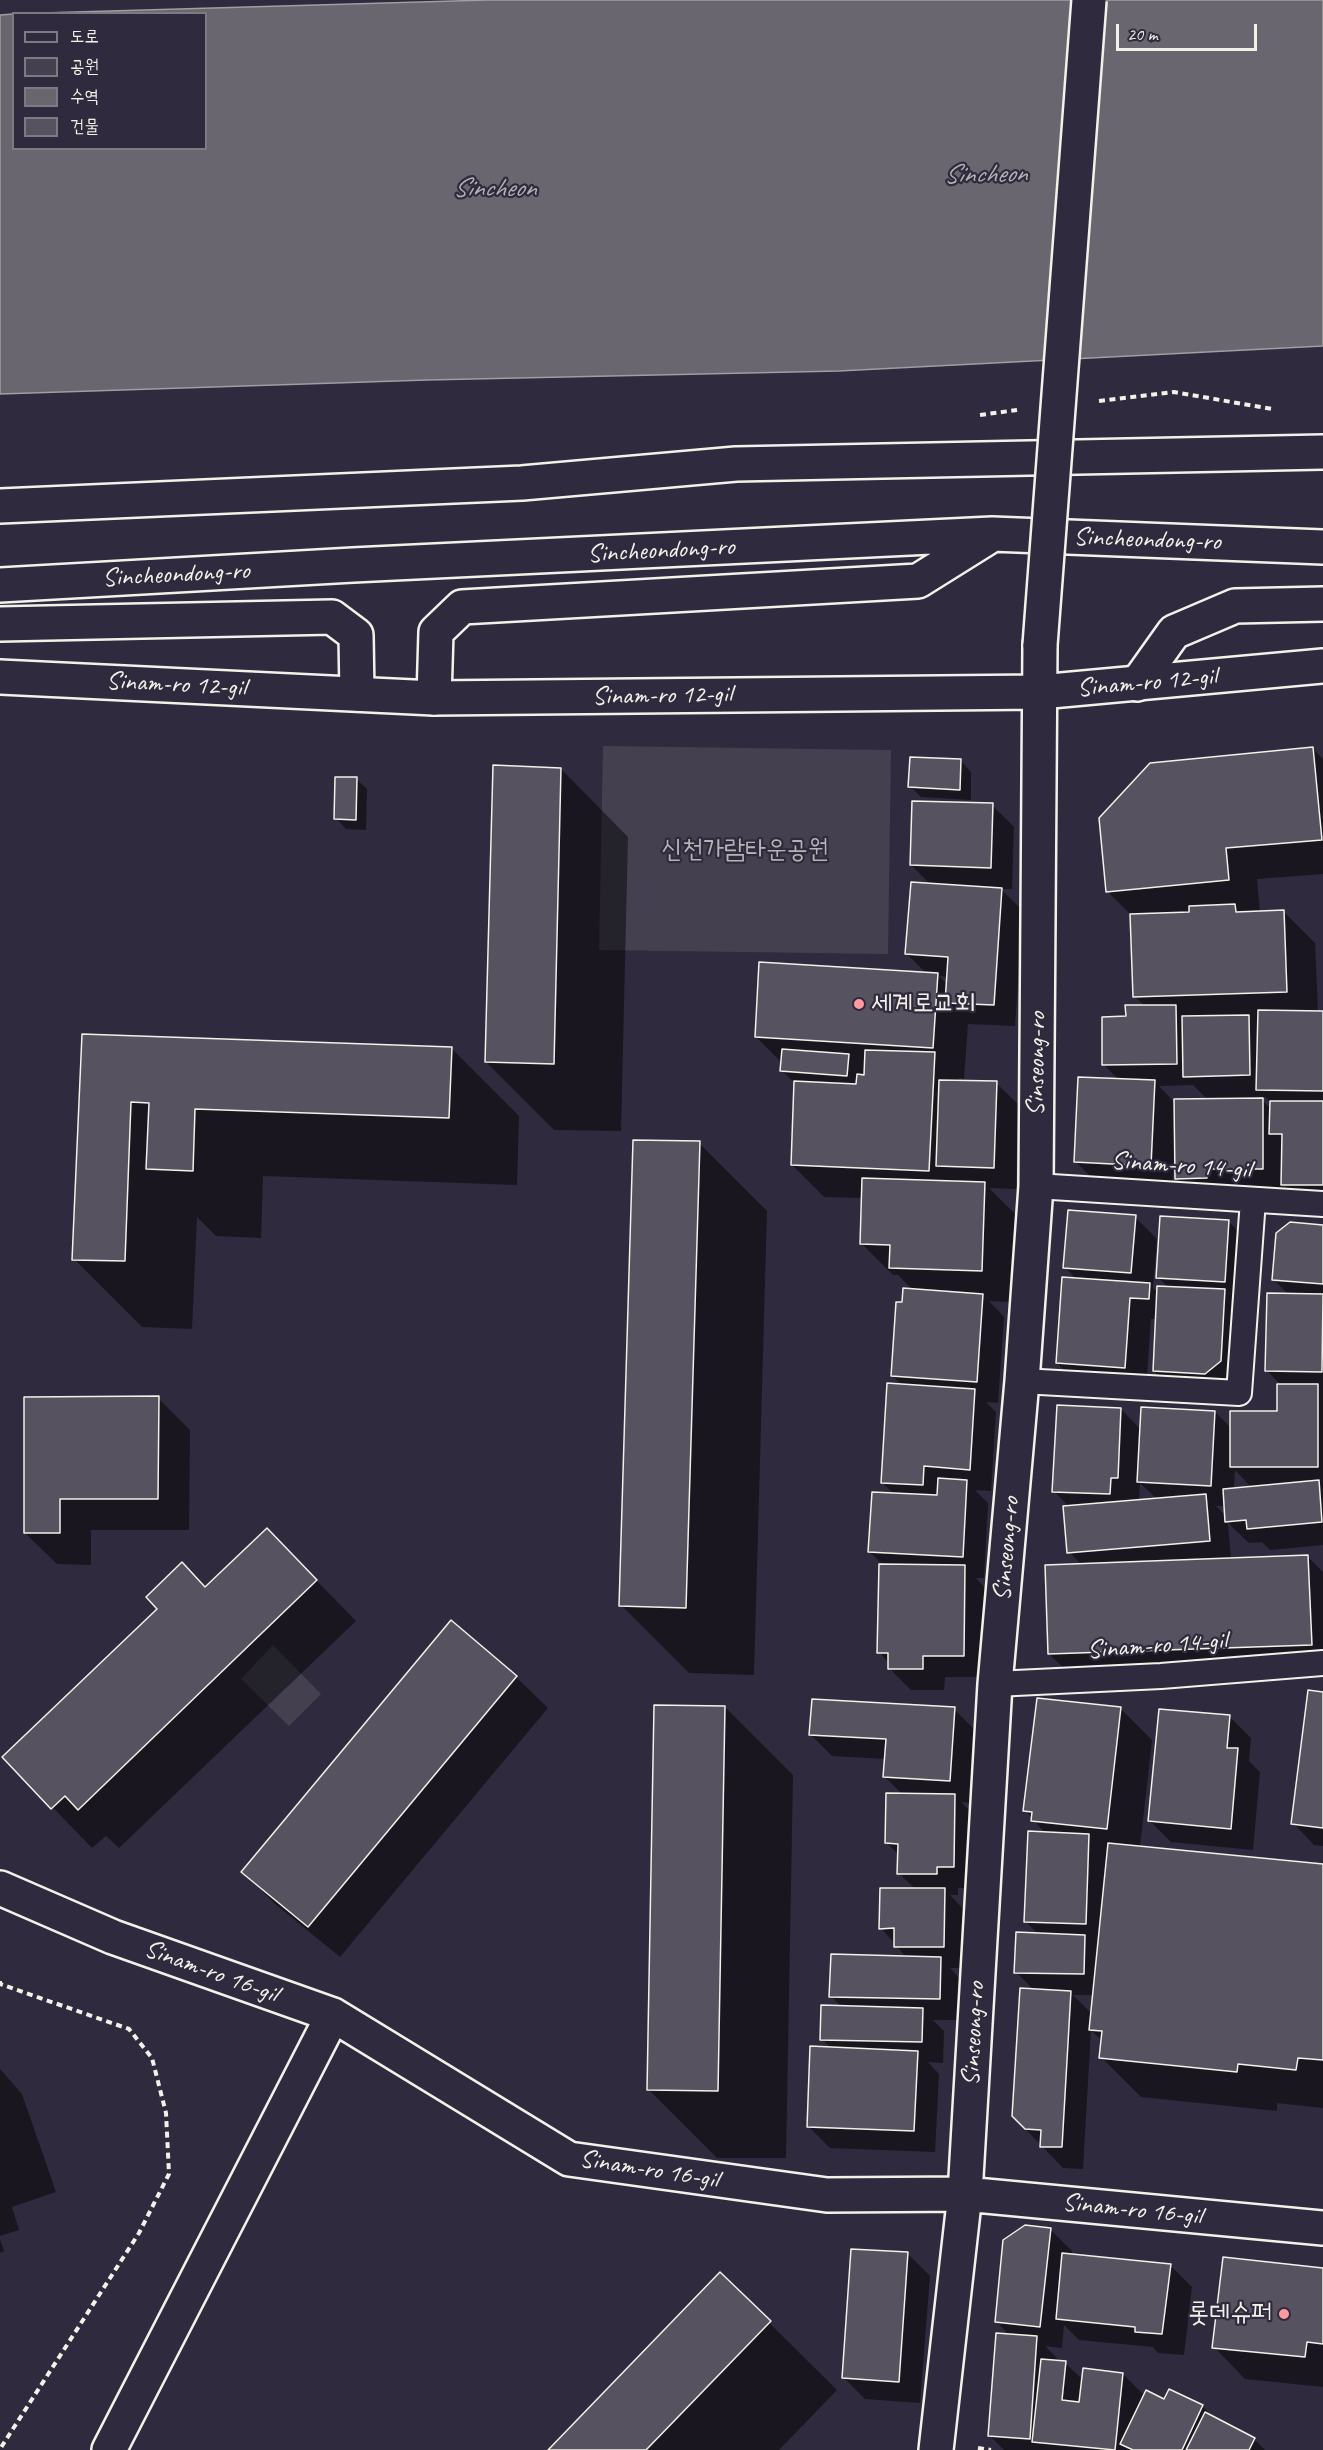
<!DOCTYPE html>
<html>
<head>
<meta charset="utf-8">
<style>
  body { margin:0 }
  #map { position:relative; width:1323px; height:2450px; overflow:hidden; background:#2f2a3d; font-family:Caveat,"Poor Story",sans-serif }
  canvas { display:block }
  .legend { position:absolute; left:12px; top:12px; width:195px; height:138px; box-sizing:border-box; background:#2f2a3d; border:2px solid #7e7a81; margin:0; padding:8px 10px; list-style:none; font-size:18px; color:#f4f1e8 }
  .legend li { display:flex; align-items:center; gap:12px; height:30px }
  .legend b { width:30px; border:2px solid #7e7a81 }
  .scale { position:absolute; left:1116px; top:24px; width:141px; height:27px; box-sizing:border-box; border:3px solid #f4f1e8; border-top:0; padding-left:8px; font-size:18px; line-height:21px; white-space:nowrap; color:#f4f1e8; -webkit-text-stroke:4px #2f2a3d; paint-order:stroke }
</style>
</head>
<body>
<div id="map">
<canvas width="1323" height="2450"></canvas>
<ul class="legend">
<li><b style="height:8px;background:#2f2a3d"></b>도로</li>
<li><b style="height:16px;background:#454050"></b>공원</li>
<li><b style="height:16px;background:#6a6670"></b>수역</li>
<li><b style="height:16px;background:#56525f"></b>건물</li>
</ul>
<div class="scale">20 m</div>
</div>
<script>
const ctx = document.querySelector('canvas').getContext('2d');
ctx.lineJoin = 'round';
function fill(path, color) { ctx.fillStyle = color; ctx.fill(path, 'evenodd'); }
function strokePath(path, color, width, dash) { ctx.strokeStyle = color; ctx.lineWidth = width; ctx.lineCap = dash ? 'butt' : 'round'; ctx.setLineDash(dash || []); ctx.stroke(path); }
function write(font, color, halo, rows, align = 'center') {
  ctx.font = font + ' Caveat,"Poor Story",sans-serif'; ctx.lineWidth = 4.5; ctx.setLineDash([]); ctx.textBaseline = 'middle'; ctx.strokeStyle = halo; ctx.fillStyle = color; for (const [text, x, y, turn = 0] of rows) {
    ctx.save(); ctx.translate(x, y); ctx.rotate((+turn || 0) * Math.PI / 180); ctx.textAlign = isNaN(turn) ? turn : align; if (halo) ctx.strokeText(text, 0, 0); ctx.fillText(text, 0, 0); ctx.restore();
  }
}
const green = new Path2D(`
  M603,746L891,750L888,954L599,950Z
  M273,1645L321,1694L289,1726L241,1679Z`);
const water = new Path2D(`
  M488,0H1323V346L839,371L427,380L0,394V15L13,14L14,148H206V14L41,13Z`);
const shadow = new Path2D(`
  M1313,749L1323,759V874L1257,879L1260,912L1283,911L1315,943L1318,1012H1323V1206H1304L1284,1186V1190L1198,1200L1176,1178V1157H1174L1172,1187L1097,1183L1075,1161L1119,1080L1103,1064L1127,1018L1145,1006L1135,997L1132,916L1107,891ZM1193,1085L1208,1100L1175,1103L1159,1086ZM1259,1097H1265L1271,1103V1109Z
  M961,761L971,772V800L921,797L910,786Z
  M561,769L628,837L621,1131L554,1130L486,1062Z
  M356,779L367,789L366,830L346,829L336,818Z
  M992,805L1014,827L1012,889H1001L1023,911L1015,1026L968,1024L964,1079L958,1078L962,1082L996,1083L1018,1104L1016,1189L989,1188L1016,1215L1013,1302L989,1301L1004,1317L998,1403L986,1402L996,1412L991,1491L975,1490L988,1503L984,1578H976L986,1589L985,1677H945L944,1690H911L889,1668V1663L879,1652L884,1566L869,1551L895,1495L882,1482L903,1386L892,1375L904,1304L913,1290L898,1275H893L861,1243L863,1198L824,1197L792,1165L796,1082L793,1081L782,1071V1063L756,1037L927,974L907,954L931,885L911,865ZM939,976L948,977V985ZM858,1073H866L865,1076H858Z
  M83,1036L451,1048L519,1116L517,1185L263,1176L261,1238L216,1236L197,1217L192,1329L142,1327L74,1259Z
  M699,1143L767,1211L754,1675L689,1673L621,1605Z
  M1135,1217L1157,1239L1153,1288L1158,1293L1169,1288L1158,1277L1228,1221L1250,1243L1242,1383L1176,1393L1154,1371L1157,1319H1151L1146,1389L1079,1384L1057,1363L1077,1280L1065,1267Z
  M1323,1226V1545L1270,1550L1262,1542L1249,1543L1228,1523L1231,1560L1308,1557L1323,1572V1677L1081,1685L1049,1654L1082,1565L1069,1552V1507L1054,1491L1121,1409L1141,1430L1215,1412L1232,1429L1279,1413L1282,1386L1266,1370L1289,1295L1273,1279ZM1235,1470L1252,1488L1234,1489ZM1140,1483L1157,1499L1139,1501ZM1216,1506H1226V1516Z
  M158,1398L190,1430L189,1530H91V1565L57,1564L25,1533Z
  M267,1530L356,1621L119,1848L106,1836L92,1848L4,1757L206,1588Z
  M516,1677L548,1708L340,1957L274,1903L243,1872Z
  M1323,1693V1846L1314,1845L1293,1823Z
  M725,1707L793,1775L786,2158H717L649,2090Z
  M1120,1708L1152,1740L1140,1847L1323,1865V2108L1277,2103V2111L1141,2097L1101,2057L1102,2041L1091,2030L1083,2169L1063,2168L1013,2116L1034,1990L1016,1972L1039,1935L1025,1921L1045,1833L1025,1810ZM1073,1995H1094L1092,2014Z
  M954,1709L976,1731L971,1803L961,1802L976,1817L975,1888H958V1895H950L966,1912V1968H950L962,1981L961,2020H933L944,2031L943,2063L928,2062L939,2074L935,2152L830,2148L808,2126L832,2049L822,2039L842,2007L831,1996L907,1958L881,1928L916,1890L899,1873V1855L887,1843L903,1795L885,1777L886,1759L832,1756L810,1734Z
  M1229,1716L1251,1738L1249,1761L1260,1772L1253,1850L1171,1842L1150,1821Z
  M0,2069L22,2094L56,2192L12,2207L19,2230L0,2236Z
  M1050,2229L1072,2251L1071,2255L1170,2265L1192,2287L1184,2355L1158,2353L1153,2347L1079,2340L1064,2325L1062,2348L1045,2346L1058,2359V2362L1065,2363L1083,2380L1123,2374L1145,2396L1202,2406L1215,2419L1254,2439L1265,2450H1004L990,2436L1010,2336L997,2322Z
  M0,2239L4,2251L0,2253Z
  M908,2254L930,2276L920,2403L865,2399L843,2377Z
  M1323,2269V2387L1245,2379L1214,2347Z
  M720,2274L837,2390L779,2450H550Z`);
const building = new Path2D(`
  M1313,747L1322,840L1226,848L1229,880L1106,892L1099,818L1150,763Z
  M910,757L961,759L960,790L908,787Z
  M493,765L561,768L554,1064L485,1062Z
  M335,777H357L356,820L334,819Z
  M912,801L993,803L991,868L910,865Z
  M911,882L1002,888L994,1005L945,1003L948,957L905,954Z
  M1235,904L1236,912L1284,910L1287,992L1133,997L1130,914L1189,912V906Z
  M759,962L938,973L933,1048L755,1037Z
  M1125,1005H1176L1177,1064L1102,1065V1017L1126,1016Z
  M1258,1010L1323,1011V1091L1256,1090Z
  M1249,1015L1250,1075L1183,1077L1182,1016Z
  M82,1034L452,1047L449,1118L195,1109L193,1171L146,1169L149,1103L131,1102L125,1261L72,1260Z
  M782,1049L849,1054L847,1076L780,1071Z
  M865,1050L935,1052L929,1171L791,1165L794,1081L856,1084L857,1074L864,1075Z
  M1078,1077L1155,1080L1151,1166L1074,1162Z
  M939,1080L997,1081L994,1168L936,1166Z
  M1263,1098V1169H1208L1207,1178L1175,1179L1174,1099Z
  M1270,1101H1323V1185H1281L1282,1134H1269Z
  M633,1140L700,1141L686,1608L619,1606Z
  M862,1178L985,1182L982,1271L889,1268L890,1245L860,1244Z
  M1068,1210L1136,1215L1131,1273L1063,1268Z
  M1160,1216L1229,1220L1225,1282L1156,1278Z
  M1290,1222L1323,1225V1284L1272,1280L1276,1233Z
  M1062,1277L1150,1283L1149,1299L1130,1298L1125,1368L1056,1363Z
  M1157,1286L1225,1289L1221,1361L1205,1374L1153,1371Z
  M903,1288L983,1294L977,1382L891,1376L896,1302H902Z
  M1267,1293L1323,1294L1322,1372L1265,1371Z
  M887,1383L975,1389L970,1470L924,1466L923,1485L881,1483Z
  M1277,1384H1318V1467H1230V1411H1277Z
  M159,1396L158,1499H60V1533H24V1397Z
  M1057,1405L1121,1408L1118,1478H1111L1110,1494L1052,1492Z
  M1141,1407L1215,1411L1211,1486L1137,1482Z
  M938,1478L967,1480L963,1557L868,1552L872,1492L937,1495Z
  M1319,1480L1322,1522L1247,1529L1246,1520L1225,1522L1223,1489Z
  M1206,1494L1210,1541L1067,1553L1063,1506Z
  M267,1528L317,1580L78,1810L65,1796L51,1809L2,1757L157,1609L146,1597L182,1562L205,1587Z
  M1308,1555L1312,1645L1048,1654L1045,1565Z
  M879,1564L965,1565L964,1656H923V1669H888V1653H877Z
  M451,1620L517,1676L308,1927L241,1872Z
  M1308,1690L1323,1692V1828L1291,1824Z
  M1037,1698L1121,1707L1107,1829L1031,1821L1032,1812L1023,1811Z
  M812,1699L955,1707L950,1781L883,1777L886,1739L809,1735Z
  M654,1705L725,1706L718,2091L647,2090Z
  M1159,1709L1230,1715L1227,1748H1238L1231,1829L1148,1821Z
  M886,1793L955,1794L954,1867H937V1874H897L898,1844L885,1843Z
  M1028,1831L1089,1834L1086,1924L1024,1922Z
  M1108,1843L1323,1864V2060L1298,2058L1296,2070L1238,2064L1237,2072L1099,2058L1102,2031L1089,2030Z
  M880,1888H945L944,1947H894V1928L879,1929Z
  M1016,1932L1085,1935L1084,1974L1014,1973Z
  M831,1954L941,1957L940,1999L829,1997Z
  M1020,1988L1071,1991L1062,2147H1040L1041,2130L1025,2129L1012,2116Z
  M821,2005L923,2008L922,2042L820,2040Z
  M810,2046L918,2051L914,2131L807,2127Z
  M1025,2225L1051,2228L1040,2327L995,2322L1003,2240Z
  M851,2249L908,2252L899,2382L842,2378Z
  M1062,2253L1171,2264L1162,2334L1135,2332V2327L1056,2319Z
  M1223,2257L1323,2268V2344L1307,2342L1305,2357L1212,2348Z
  M720,2272L771,2321L646,2450H548Z
  M996,2333L1037,2336L1030,2439L988,2436Z
  M1041,2359L1066,2361L1062,2400L1079,2402L1083,2368L1123,2373L1115,2450L1032,2442Z
  M1169,2389L1203,2405L1182,2450H1133L1120,2444L1146,2390L1164,2399Z
  M1205,2412L1255,2438L1249,2450H1186Z`);
const path = new Path2D(`
  M1099,401L1174,392L1272,409
  M980,415L1017,410
  M0,1981V1984L129,2029L152,2058L166,2113L169,2174L139,2233L0,2449
  M978,2448L991,2450`);
const lane = new Path2D(`
  M1036,1186L1323,1204
  M1022,1381L1239,1393L1253,1200
  M995,1684L1161,1676L1323,1663`);
const street = new Path2D(`
  M0,677L434,698L1040,692L1323,666
  M0,1888L113,1937L333,2015L569,2159L827,2195L965,2194L1323,2228
  M109,2450L333,2015
  M936,2450L965,2194L995,1684L1022,1381L1036,1186L1040,645`);
const secondary = new Path2D(`
  M0,506L522,483L736,464L1323,452
  M0,585L353,565L992,534L1323,547
  M0,624L332,617L356,635L357,694
  M1137,684L1174,632L1235,606L1323,604
  M434,698L436,632L462,607L918,581L990,536`);
const streetBridge = new Path2D(`
  M1040,645L1089,0`);
const markers = [
  [859,1004,6,"#ff9aa2"],
  [1284,2314,6,"#ff9aa2"]
];
const streetNames = [
  ["Sincheondong-ro",1147,540,2],
  ["Sincheondong-ro",661,551,-3],
  ["Sincheondong-ro",176,575,-3],
  ["Sinam-ro 12-gil",1147,683,-5],
  ["Sinam-ro 12-gil",176,685,3],
  ["Sinam-ro 12-gil",662,696,-1],
  ["Sinseong-ro",1037,1064,-89],
  ["Sinam-ro 14-gil",1181,1166,4],
  ["Sinseong-ro",1007,1549,-85],
  ["Sinam-ro 14-gil",1157,1646,-4],
  ["Sinam-ro 16-gil",211,1972,20],
  ["Sinseong-ro",974,2034,-87],
  ["Sinam-ro 16-gil",649,2170,9],
  ["Sinam-ro 16-gil",1132,2210,6]
];
const parkNames = [
  ["신천가람타운공원",745,850]
];
const poiNames = [
  ["세계로교회",871,1004],
  ["롯데슈퍼",1272,2314,"right"]
];
const waterNames = [
  ["Sincheon",985,175,-1],
  ["Sincheon",494,189]
];
fill(green, '#454050');
fill(water, '#6a6670');
strokePath(water, '#a19ea0', 1.5);
fill(shadow, '#0007');
fill(building, '#56525f');
strokePath(building, '#f4f1e8', 1.5);
strokePath(lane, '#f4f1e8', 28);
strokePath(street, '#f4f1e8', 38);
strokePath(secondary, '#f4f1e8', 38);
strokePath(path, '#f4f1e8', 4, [6, 4.5]);
strokePath(lane, '#2f2a3d', 24);
strokePath(street, '#2f2a3d', 33);
strokePath(secondary, '#2f2a3d', 33);
strokePath(streetBridge, '#f4f1e8', 38, []);
strokePath(streetBridge, '#2f2a3d', 33);
for (const [x, y, r, color] of markers) { const dot = new Path2D(); dot.arc(x, y, r, 0, 2 * Math.PI); ctx.fillStyle = color; ctx.fill(dot); strokePath(dot, '#2f2a3d', 2); }
write('26px', '#f4f1e8', '#2f2a3d', streetNames);
write('26px', '#b7b3b3', '#2f2a3d', parkNames);
write('26px', '#f4f1e8', '#2f2a3d', poiNames, 'left');
write('italic 27px', '#b6b2b2', '#2f2a3d', waterNames);
</script>
</body>
</html>
